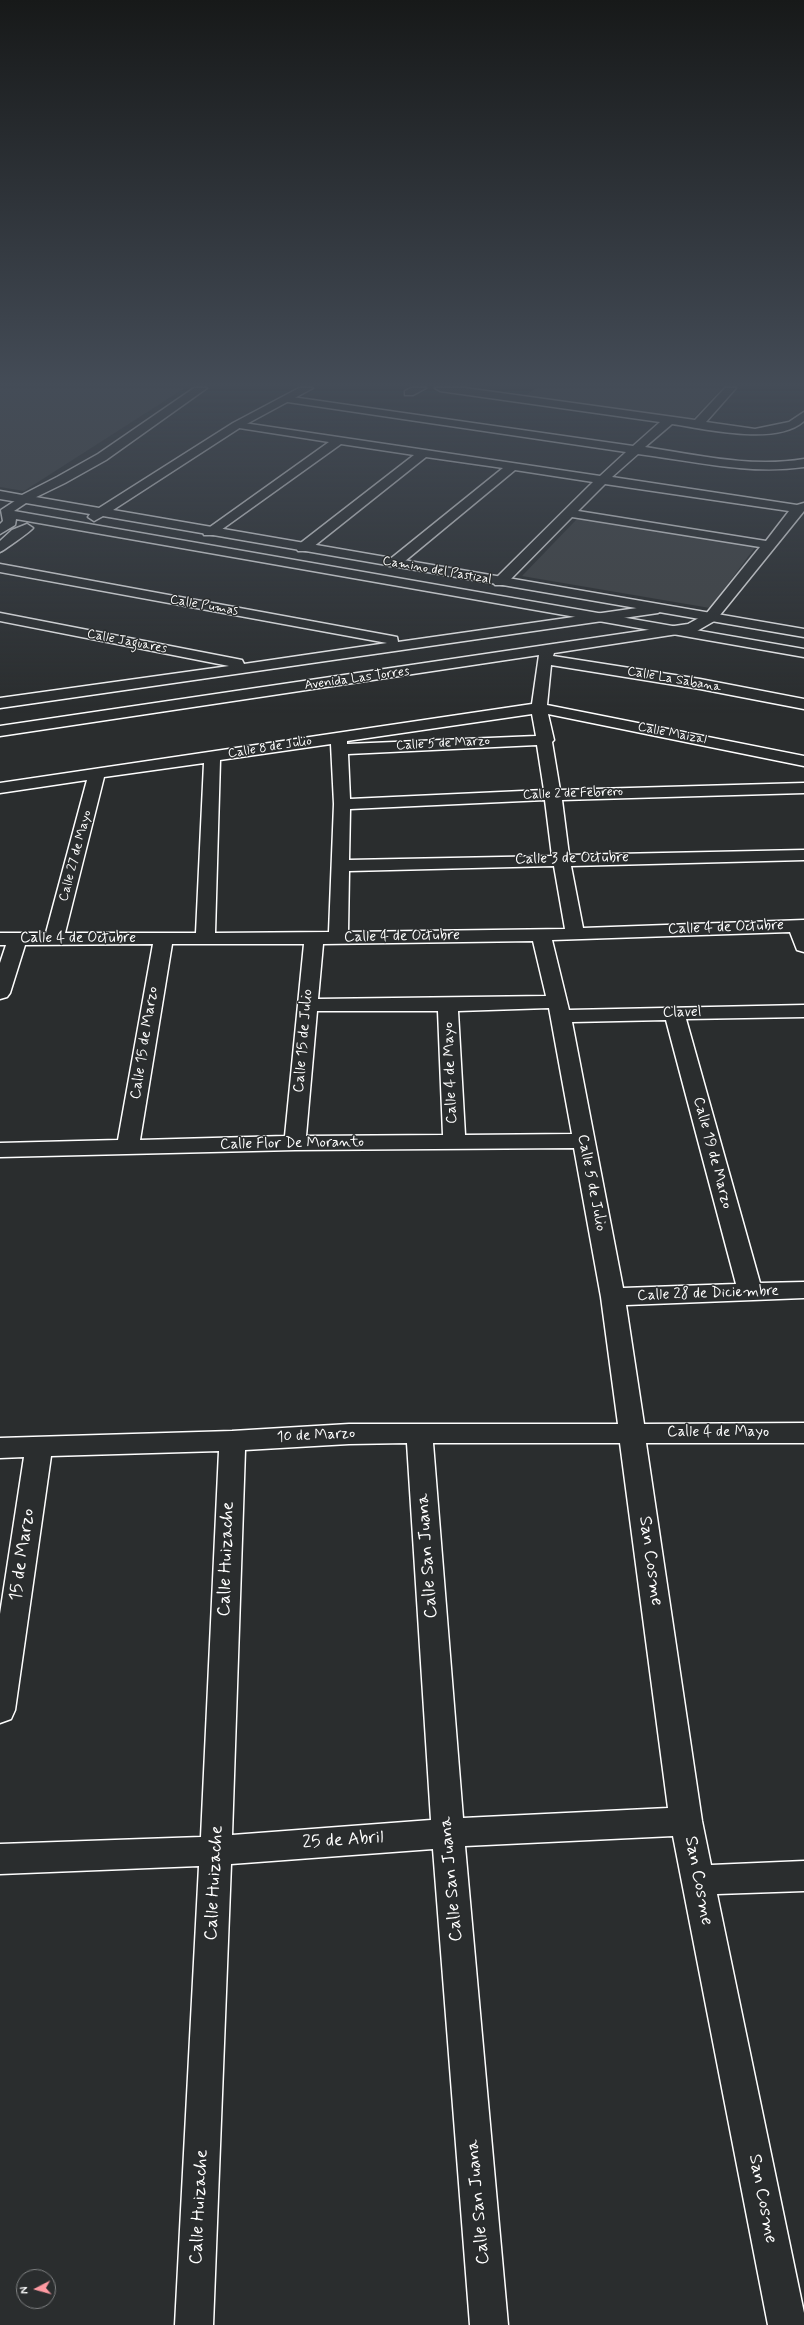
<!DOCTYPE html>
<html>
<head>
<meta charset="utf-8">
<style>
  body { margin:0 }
  #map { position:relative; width:804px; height:2325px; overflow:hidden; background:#2a2d2e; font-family:Mynerve,sans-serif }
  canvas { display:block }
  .north { position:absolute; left:16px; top:2269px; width:40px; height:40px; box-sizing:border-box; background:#2a2d2e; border:1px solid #7f8182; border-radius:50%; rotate:264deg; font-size:11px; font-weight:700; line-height:16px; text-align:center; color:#fff }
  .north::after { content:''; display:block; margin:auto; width:14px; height:18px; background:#ff9aa2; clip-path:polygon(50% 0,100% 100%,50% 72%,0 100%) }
</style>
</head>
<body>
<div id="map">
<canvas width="804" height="2325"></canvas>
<div class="north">N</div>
</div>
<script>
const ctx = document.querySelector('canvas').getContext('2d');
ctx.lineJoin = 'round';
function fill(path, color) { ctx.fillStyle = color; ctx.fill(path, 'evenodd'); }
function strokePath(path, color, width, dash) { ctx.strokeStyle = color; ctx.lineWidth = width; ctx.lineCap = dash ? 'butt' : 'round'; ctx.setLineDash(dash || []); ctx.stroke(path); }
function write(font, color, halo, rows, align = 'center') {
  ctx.font = font + ' Mynerve,sans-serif'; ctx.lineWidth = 3; ctx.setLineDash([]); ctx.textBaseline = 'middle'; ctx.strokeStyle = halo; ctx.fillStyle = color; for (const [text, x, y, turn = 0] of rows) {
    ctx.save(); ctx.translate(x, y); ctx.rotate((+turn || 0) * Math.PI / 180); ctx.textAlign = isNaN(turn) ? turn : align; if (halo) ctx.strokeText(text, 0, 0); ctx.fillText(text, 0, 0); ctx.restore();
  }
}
const green = new Path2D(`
  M0,388H185L24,491L0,487Z
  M537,388H722L692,420L521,397Z
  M577,519L756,546L710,608L522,576Z`);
const minor = new Path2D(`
  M194,388H207L106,460L65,483L24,503L0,499V491L22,495L57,477L98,454Z
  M411,388H426L413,395H405V391Z
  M435,388H465L695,420L725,388H736L706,422L755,429L789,422L804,412V421C777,446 706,429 672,424L645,447C698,455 751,468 804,459V467C749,475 693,461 638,454L612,477L797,505L804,503V511L716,620L697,631L554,653L553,656L700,679L804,699V709L700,689L551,665L547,705L804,756V766L548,714L554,740L552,742L560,790L804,783V793L562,800L569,855L804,850V860L571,866L583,928L804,920V952L797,950L790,932L552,940L569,1010L804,1005V1017L686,1019L760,1283L804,1282V1298L626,1305L644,1424L804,1423V1443H646L702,1821L711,1865L804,1861V1891L717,1894L804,2313V2325H768L673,1836L465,1846L508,2325H470L433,1849L231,1864L213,2325H175L199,1866L0,1874V1844L201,1837L219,1451L51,1456L15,1710L11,1719L0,1723V1614L24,1457L0,1458V1438L232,1431L349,1424H618L601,1297L574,1148L295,1150L0,1157V1143L118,1140L153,944L25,945L10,993L7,997L0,999V963L6,945H0V933H46L87,780L0,793V783L532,704L539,655L0,736V726L688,624L706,614L760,547L572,517L505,585H495L493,582L495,579L593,482L515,470L399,566H389L387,563L389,560L503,468L426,457L308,551H298L296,548L298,545L414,455L341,444L214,535H204L203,532L329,442L233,427L231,425L237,422L600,476L626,452L281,401L280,399L285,396L633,446L660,422L440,391ZM605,484L789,511L766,541L578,511ZM532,714L536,736L347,744V741ZM331,744L334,804L329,932L215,933L220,760ZM537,745L544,790L350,799L348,754ZM204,763L196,933H65L104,777ZM545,800L552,856L349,860L350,809ZM554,866L565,929L348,932L349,871ZM533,941L546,996L318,999L323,944ZM172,944H304L285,1136L140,1140ZM549,1008L572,1134L465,1135L458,1011ZM317,1011H438L443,1135L306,1136ZM666,1020L736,1284L623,1288L572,1022ZM407,1443L431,1820L232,1835L245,1450L349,1444ZM433,1443H620L668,1808L463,1818Z
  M0,564L392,636L397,637L398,642L658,605L665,609L658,613L0,708V698L229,666L0,621V613L237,659L242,660L244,664L387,643L0,572Z`);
const tertiary = new Path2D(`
  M299,388H313L241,427L113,510L804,629V637L103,516L94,521L88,517L90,514L26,503L14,511L804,649V657L16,519L15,525L0,534V524L3,521L1,510L24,495L99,508L233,423Z
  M27,524L33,528C31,531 3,551 0,552V541L12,530Z`);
const farStreetnames = [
  ["Camino del Pastizal",437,571,10],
  ["Calle Pumas",204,606,10],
  ["Calle Jaguares",127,642,11],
  ["Avenida Las Torres",357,679,-8],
  ["Calle La Sabana",674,680,10],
  ["Calle Maizal",672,734,11],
  ["Calle 5 de Marzo",443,744,-3],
  ["Calle 8 de Julio",270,748,-9],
  ["Calle 2 de Febrero",573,794,-2],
  ["Calle 27 de Mayo",76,856,-75]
];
const streetNames = [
  ["Calle 3 de Octubre",572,859,-1],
  ["Calle 4 de Octubre",726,928,-2],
  ["Calle 4 de Octubre",402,937,-1],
  ["Calle 4 de Octubre",78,939],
  ["Clavel",682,1013,-1],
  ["Calle 15 de Julio",304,1041,-85],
  ["Calle 15 de Marzo",145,1043,-81],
  ["Calle 4 de Mayo",451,1073,-92],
  ["Calle Flor De Moranto",292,1144,-1],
  ["Calle 19 de Marzo",712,1153,75],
  ["Calle 5 de Julio",591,1183,79],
  ["Calle 28 de Diciembre",708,1294,-2],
  ["Calle 4 de Mayo",718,1433],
  ["10 de Marzo",316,1436,-3]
];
const nearStreetnames = [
  ["15 de Marzo",23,1555,-82],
  ["Calle San Juana",428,1556,-94],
  ["Calle Huizache",227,1559,-88],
  ["San Cosme",650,1561,82],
  ["25 de Abril",343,1841,-4],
  ["Calle San Juana",452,1879,-95],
  ["San Cosme",698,1881,79],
  ["Calle Huizache",215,1883,-87],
  ["San Cosme",762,2199,79],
  ["Calle San Juana",479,2202,-95],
  ["Calle Huizache",200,2207,-87]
];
fill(green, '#414445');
strokePath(minor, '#fff', 3);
strokePath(tertiary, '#fff', 3);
fill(minor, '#2a2d2e');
fill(tertiary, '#2a2d2e');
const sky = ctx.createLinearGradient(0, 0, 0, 714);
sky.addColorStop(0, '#171919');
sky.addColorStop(0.54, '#444c57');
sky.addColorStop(1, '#444c5700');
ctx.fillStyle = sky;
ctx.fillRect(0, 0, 804, 714);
write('13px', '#fff', '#2a2d2e', farStreetnames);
write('15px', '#fff', '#2a2d2e', streetNames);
write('18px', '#fff', '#2a2d2e', nearStreetnames);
</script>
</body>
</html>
